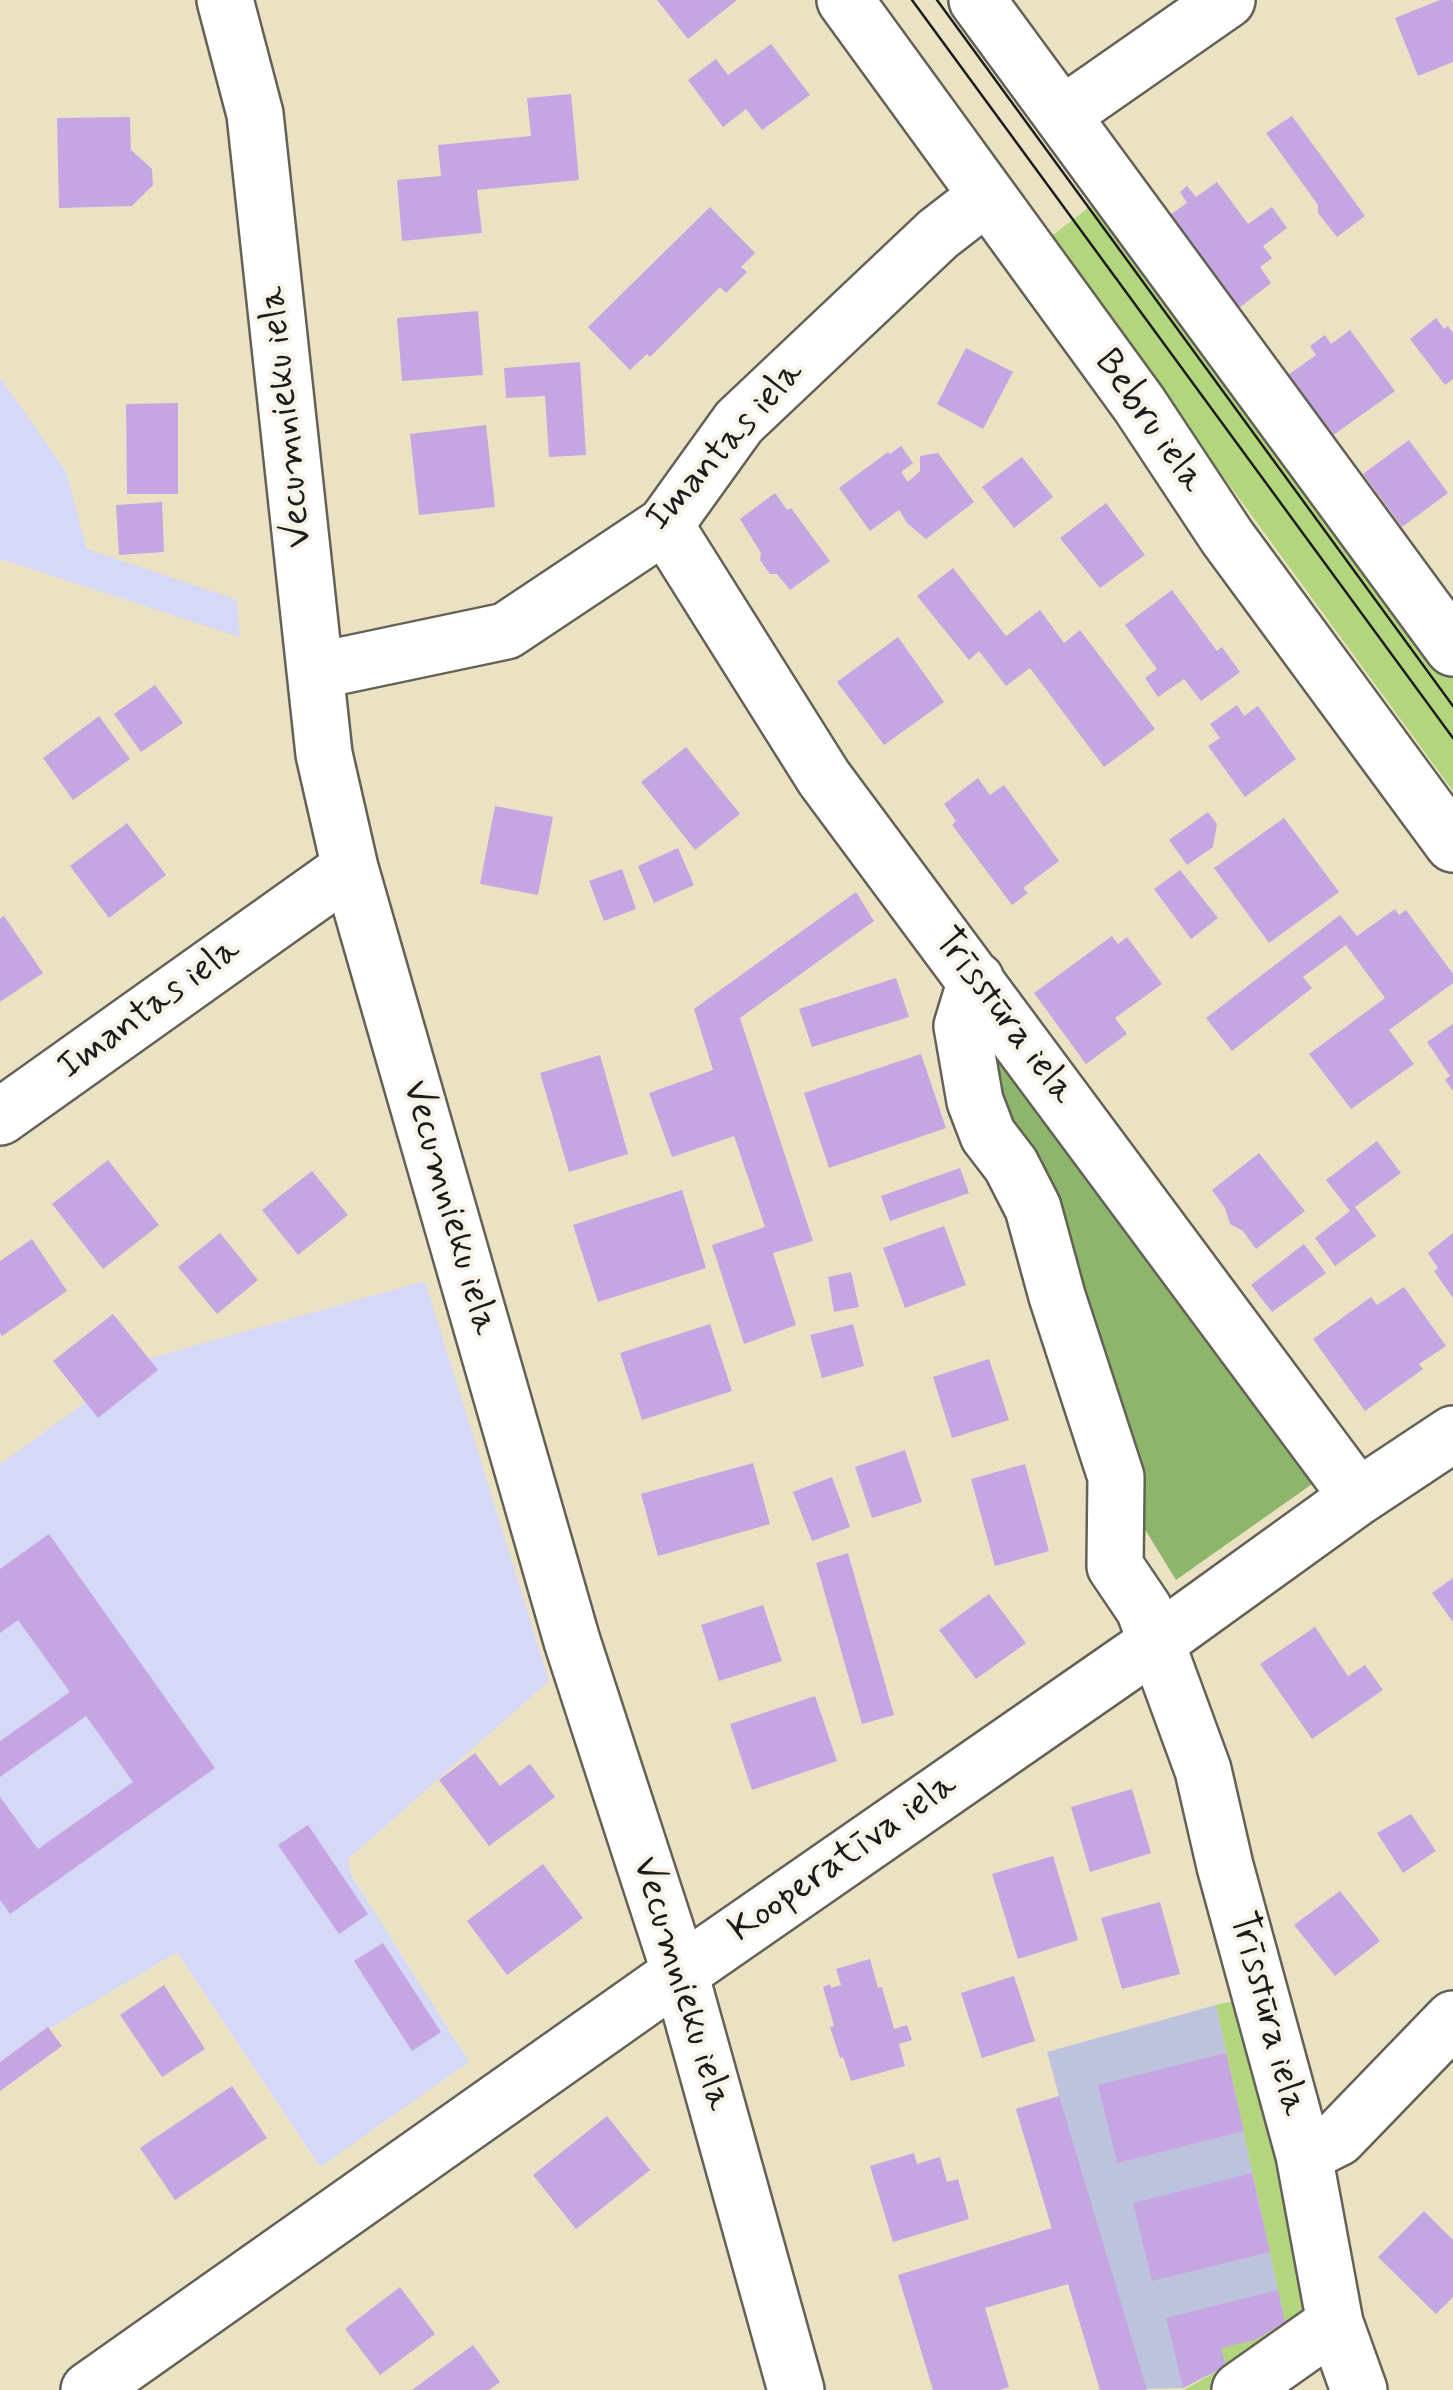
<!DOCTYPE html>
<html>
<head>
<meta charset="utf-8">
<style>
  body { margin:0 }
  canvas { display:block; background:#ebe2c3 }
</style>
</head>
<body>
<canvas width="1453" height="2390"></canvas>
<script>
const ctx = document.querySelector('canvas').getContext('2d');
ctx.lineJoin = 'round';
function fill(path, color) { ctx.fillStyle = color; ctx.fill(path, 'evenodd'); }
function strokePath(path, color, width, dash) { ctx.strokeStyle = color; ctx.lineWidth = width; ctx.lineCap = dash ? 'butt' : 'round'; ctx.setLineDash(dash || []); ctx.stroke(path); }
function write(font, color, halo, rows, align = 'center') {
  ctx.font = font + ' Mynerve,sans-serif'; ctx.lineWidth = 8; ctx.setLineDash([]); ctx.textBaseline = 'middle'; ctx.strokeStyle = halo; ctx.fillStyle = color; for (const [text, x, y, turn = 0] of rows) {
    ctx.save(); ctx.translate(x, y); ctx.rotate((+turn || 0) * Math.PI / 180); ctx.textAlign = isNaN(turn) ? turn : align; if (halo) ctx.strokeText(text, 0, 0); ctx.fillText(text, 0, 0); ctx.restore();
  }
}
const built = new Path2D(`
  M0,377L66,472L87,549L237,600L240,637L0,559Z
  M425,1281L549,1681L348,1859L351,1875L469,2062L320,2167L177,1952L49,2029L47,2028L0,2062V1464L144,1360Z`);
const industrial = new Path2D(`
  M1216,2005L1285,2322L1255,2340L1222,2348L1226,2366L1183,2388L1100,2390L1016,2109L1059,2096L1047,2052Z`);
const green = new Path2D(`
  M1104,196L1453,670V791L1049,238Z
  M1250,1997L1311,2309L1230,2376L1208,2390H1184L1226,2366L1221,2348L1255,2340L1285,2322L1216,2005Z`);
const forest = new Path2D(`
  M998,1038L1315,1482L1176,1580L1141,1523L975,1047Z`);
const building = new Path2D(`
  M657,0H737L688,39Z
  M1440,0H1452L1453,3V62L1418,76L1395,18Z
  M771,44L810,95L762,130L746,109L723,127L688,80L716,59L728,75Z
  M571,94L579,180L477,190L482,233L402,241L397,180L441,176L438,145L531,136L527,98Z
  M1292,116L1365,216L1337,237L1318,213V205L1266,133Z
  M130,117L131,150L152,169L153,185L132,206L59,208L57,118Z
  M1217,182L1248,224L1272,207L1287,228L1263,246L1272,258L1260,267L1271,283L1239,308L1170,215L1187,203L1180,192L1187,186L1196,197Z
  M710,207L755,253L741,267L747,272L726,293L720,287L650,357L647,354L630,370L588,327Z
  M478,311L483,375L402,381L397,318Z
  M1436,318L1444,329L1448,326L1453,333V379L1445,385L1410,339Z
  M1350,330L1395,391L1332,436L1288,375L1316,355L1310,346L1325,335L1331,344Z
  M966,348L1013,372L983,429L937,404Z
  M580,362L586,455L549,457L545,396L506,398L504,368Z
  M178,403V494H127L126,404Z
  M486,425L495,507L419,515L410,434Z
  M1409,440L1448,493L1402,527L1363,474Z
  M901,446L913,463L901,472L908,482L920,471V456L938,453L974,502L926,539L907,523L899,510L870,531L839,488L888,452L890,454Z
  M1022,457L1053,497L1014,528L982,487Z
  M775,493L787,510L791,508L830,561L790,590L777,574H770L760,560L761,553L740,519Z
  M162,502L164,552L119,555L116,505Z
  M1106,503L1145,555L1100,588L1060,538Z
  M953,568L1006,636L1040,610L1064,643L1080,630L1155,729L1104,767L1030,668L1006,686L979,651L969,660L917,596Z
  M1172,590L1217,651L1222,647L1240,672L1201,701L1184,679L1158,697L1145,678L1157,669L1125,625Z
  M898,637L944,702L884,745L837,682Z
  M155,685L183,723L141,752L114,714Z
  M1237,705L1244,716L1258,706L1296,759L1245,797L1208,746L1220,738L1210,724Z
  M99,716L130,759L73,800L43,758Z
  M686,747L740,814L695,850L641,782Z
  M978,778L990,795L1004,785L1059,861L1023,888L1028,893L1012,905L952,825L956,821L944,804Z
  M495,806L553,817L538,895L480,884Z
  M1208,812L1217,824L1213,847L1187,865L1169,840Z
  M1284,818L1339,892L1269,943L1214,868Z
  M127,823L166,875L109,918L70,866Z
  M678,848L694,885L654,903L638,866Z
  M622,869L636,909L604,921L589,881Z
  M1180,870L1218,918L1191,939L1154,889Z
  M856,892L874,921L740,1018L813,1241L773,1253L796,1325L744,1344L712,1245L765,1227L734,1136L672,1157L649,1093L713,1070L694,1009Z
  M1395,909L1399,915L1406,910L1453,974V983L1389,1030L1414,1064L1351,1109L1309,1054L1385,998L1346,945L1303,977L1312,988L1232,1051L1206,1018L1340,915L1357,936Z
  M4,916L43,973L0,1002V919Z
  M1112,936L1118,944L1127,937L1162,984L1115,1018L1127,1034L1086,1064L1034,993Z
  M896,978L909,1017L812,1047L799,1009Z
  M1453,1024V1091L1445,1080L1450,1076L1427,1042Z
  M921,1054L946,1128L829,1168L804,1093Z
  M600,1055L628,1154L569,1172L540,1073Z
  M1377,1141L1401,1173L1355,1207L1376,1236L1335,1266L1315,1238L1350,1211L1326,1180Z
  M1259,1153L1305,1211L1256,1249L1243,1231L1230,1224L1225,1208L1212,1190Z
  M108,1160L159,1225L103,1269L52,1204Z
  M960,1168L969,1193L890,1221L881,1196Z
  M312,1171L348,1215L298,1255L262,1210Z
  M682,1190L706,1268L598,1302L573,1225Z
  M944,1226L966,1285L905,1308L883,1248Z
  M220,1233L258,1280L217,1314L178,1267Z
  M1453,1233V1298L1434,1271L1438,1268L1428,1253Z
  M32,1239L67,1291L2,1336L0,1333V1261Z
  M1304,1244L1326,1273L1272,1312L1251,1285Z
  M851,1272L859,1307L834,1312L828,1277Z
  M1404,1287L1446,1346L1419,1364L1423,1369L1365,1411L1313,1339L1371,1297L1377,1305Z
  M113,1314L158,1370L98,1418L53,1361Z
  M710,1324L732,1391L642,1420L620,1353Z
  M853,1324L864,1366L822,1378L810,1335Z
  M989,1359L1009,1420L952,1438L933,1377Z
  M905,1450L922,1502L872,1518L855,1467Z
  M753,1463L770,1524L658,1556L641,1494Z
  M1025,1464L1049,1551L995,1566L971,1479Z
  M832,1477L850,1527L812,1541L793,1492Z
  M49,1534L215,1768L10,1914L0,1900V1797L38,1849L133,1782L86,1716L0,1777V1741L70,1692L18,1620L0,1633V1569Z
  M848,1553L894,1715L862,1724L816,1563Z
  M1453,1578V1622L1432,1593Z
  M989,1594L1026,1643L976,1679L939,1630Z
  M763,1605L782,1661L719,1681L701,1625Z
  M1315,1627L1348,1676L1365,1665L1383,1690L1312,1739L1260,1664Z
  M815,1696L837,1761L752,1790L730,1724Z
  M475,1753L500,1786L530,1764L555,1797L489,1846L439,1780Z
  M1132,1789L1151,1853L1090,1872L1071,1807Z
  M1411,1814L1436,1851L1403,1873L1377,1833Z
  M308,1825L368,1914L339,1934L278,1845Z
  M1053,1856L1078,1940L1018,1959L992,1874Z
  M543,1864L583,1918L507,1975L467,1921Z
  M1340,1891L1380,1941L1335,1976L1294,1925Z
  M1160,1902L1180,1974L1122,1989L1101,1918Z
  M383,1943L441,2032L412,2051L354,1961Z
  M870,1959L878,1988L882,1987L894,2029L907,2025L912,2040L899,2044L905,2066L851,2081L843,2057L840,2058L830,2027L834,2026L823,1987L830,1984L831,1988L841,1985L836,1969Z
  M1014,1976L1035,2041L982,2058L961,1993Z
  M164,1985L205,2049L162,2077L120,2015Z
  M48,2027L62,2046L0,2091V2062Z
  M1226,2053L1244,2131L1117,2163L1098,2085Z
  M232,2086L267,2138L175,2200L140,2148Z
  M1059,2096L1147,2390H1100L1068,2284L985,2308L1009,2387L1000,2390H933L898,2275L1052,2228L1016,2109Z
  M607,2116L650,2170L576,2229L533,2175Z
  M914,2153L917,2164L940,2157L947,2182L958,2179L969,2219L893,2242L870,2166Z
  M1252,2173L1270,2252L1152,2281L1133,2203Z
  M1424,2211L1453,2240V2297L1436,2314L1378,2257Z
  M400,2287L435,2334L380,2375L345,2329Z
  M1278,2290L1285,2322L1255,2340L1221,2348L1226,2366L1183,2388L1166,2318Z
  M473,2345L500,2382L489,2390H412Z`);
const minor = new Path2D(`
  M225,0L255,114L324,754L350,868L572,1641L680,1973L796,2390
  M845,0L1139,404L1227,537L1453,844
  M977,0L1453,648
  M1062,115L1227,0
  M665,525L824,778L1358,1497
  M316,671L506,631L665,525L739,422L938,234L987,196
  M976,980L962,1026L975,1101L988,1135L1011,1165L1033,1208L1057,1296L1116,1477L1115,1566L1144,1609L1203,1770L1225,1866L1304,2155L1335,2323L1359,2390
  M0,1117L350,868
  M1304,2155L1338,2138L1453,2019
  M89,2390L680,1973L1157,1642L1358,1497L1453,1434
  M1240,2390L1335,2323`);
const tram = new Path2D(`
  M912,0L1453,738
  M937,0L1453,706`);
const streetNames = [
  ["Vecumnieku iela",288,417,-96],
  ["Bebru iela",1148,422,55],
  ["Imantas iela",726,447,-48],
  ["Imantas iela",150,1010,-36],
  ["Trīsstūra iela",1003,1017,53],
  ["Vecumnieku iela",448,1208,74],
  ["Kooperatīva iela",844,1859,-35],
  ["Vecumnieku iela",680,1984,73],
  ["Trīsstūra iela",1266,2014,75]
];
fill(built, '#d6d8f8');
fill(industrial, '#bec3dd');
fill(green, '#b2d57d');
fill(forest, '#8db66c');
fill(building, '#c5a6e2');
strokePath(minor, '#646156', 60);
strokePath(minor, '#fff', 55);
strokePath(tram, '#1c1c1c', 2.5);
write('38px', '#1c1c1c', '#f7f3e8', streetNames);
</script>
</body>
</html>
